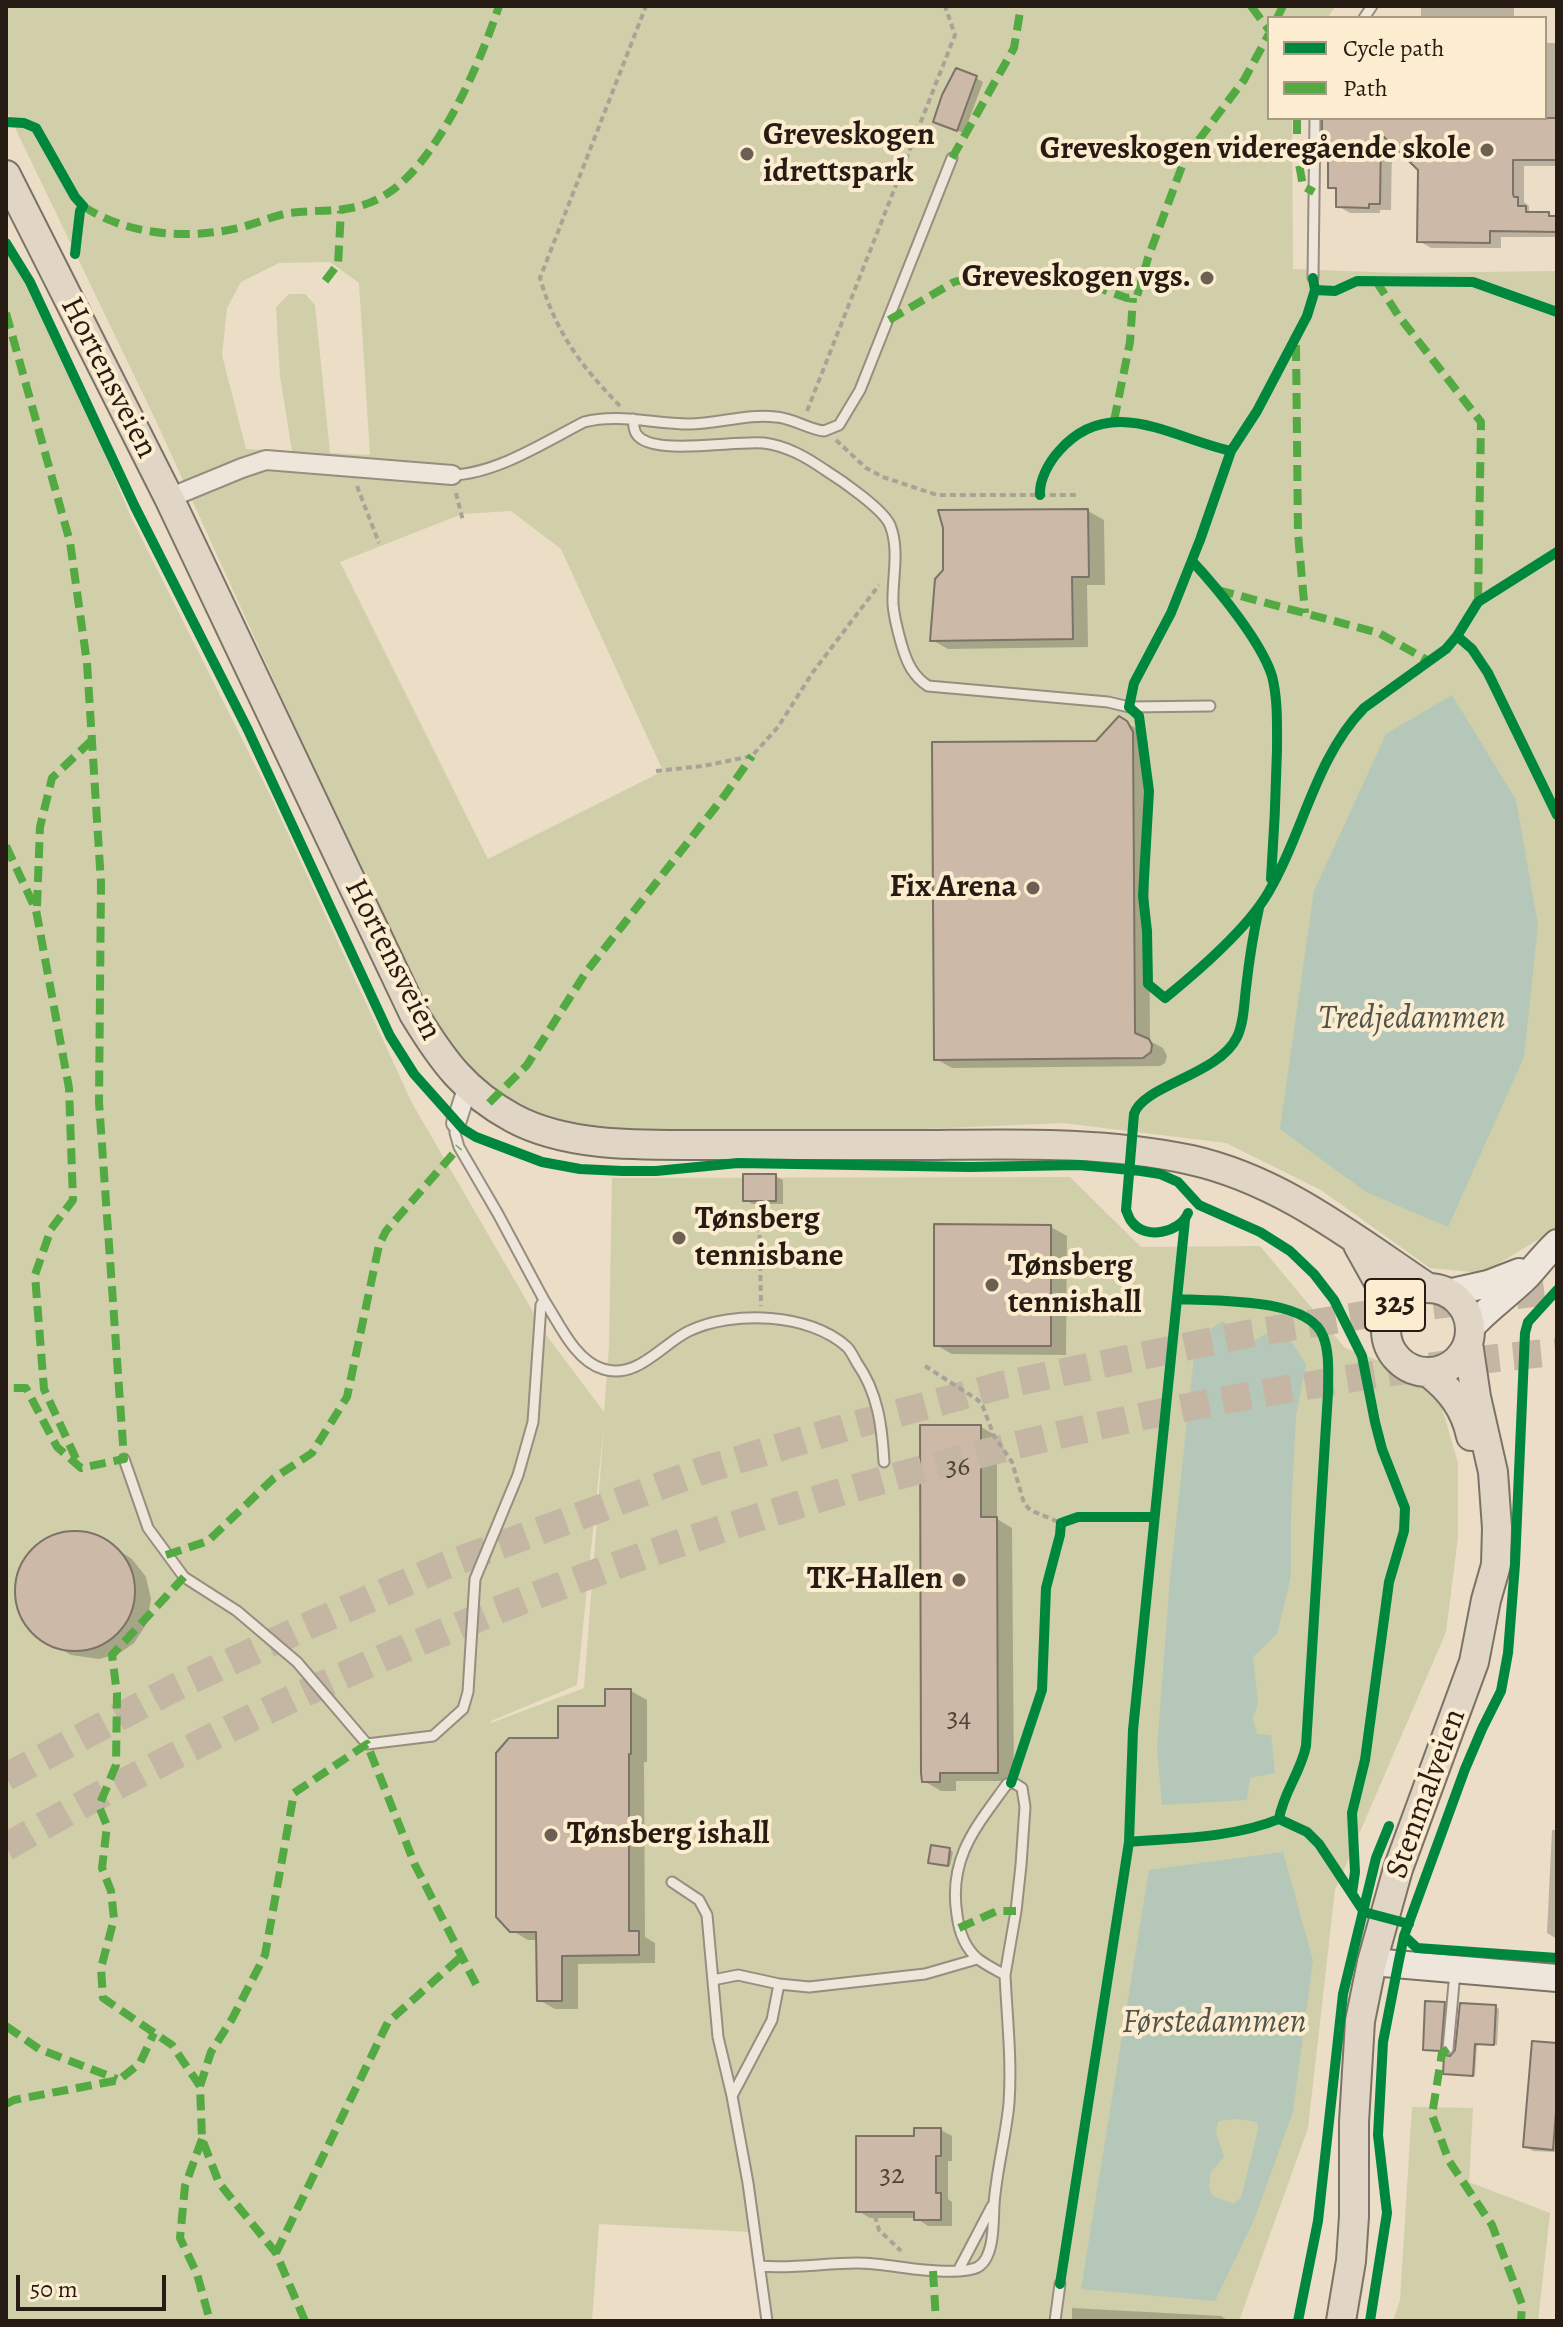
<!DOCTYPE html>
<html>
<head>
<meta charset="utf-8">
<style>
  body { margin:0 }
  #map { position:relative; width:1563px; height:2327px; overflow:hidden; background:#ebddc6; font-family:Alegreya,serif }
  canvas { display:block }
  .frame { position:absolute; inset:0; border:8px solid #271c13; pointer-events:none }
  .legend { position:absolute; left:1267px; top:16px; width:280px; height:104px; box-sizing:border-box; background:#fcecd0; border:2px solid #a79984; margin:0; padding:10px 14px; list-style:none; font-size:24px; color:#271c13 }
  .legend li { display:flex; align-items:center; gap:16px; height:40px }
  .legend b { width:40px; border:2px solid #a79984 }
  .scale { position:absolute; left:16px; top:2275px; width:150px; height:36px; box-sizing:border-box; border:4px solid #271c13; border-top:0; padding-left:10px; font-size:24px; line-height:28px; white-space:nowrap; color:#271c13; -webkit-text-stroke:6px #fcecd0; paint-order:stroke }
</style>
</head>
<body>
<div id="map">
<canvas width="1563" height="2327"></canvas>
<div class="frame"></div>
<ul class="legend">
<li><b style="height:10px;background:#00873e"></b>Cycle path</li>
<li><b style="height:10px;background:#53a942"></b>Path</li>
</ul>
<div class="scale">50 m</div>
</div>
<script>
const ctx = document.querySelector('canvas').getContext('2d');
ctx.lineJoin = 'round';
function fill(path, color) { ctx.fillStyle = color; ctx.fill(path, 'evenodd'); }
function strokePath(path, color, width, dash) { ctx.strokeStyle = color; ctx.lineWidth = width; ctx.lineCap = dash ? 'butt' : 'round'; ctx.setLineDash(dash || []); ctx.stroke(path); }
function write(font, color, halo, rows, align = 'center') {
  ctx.font = font + ' Alegreya,serif'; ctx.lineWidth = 8; ctx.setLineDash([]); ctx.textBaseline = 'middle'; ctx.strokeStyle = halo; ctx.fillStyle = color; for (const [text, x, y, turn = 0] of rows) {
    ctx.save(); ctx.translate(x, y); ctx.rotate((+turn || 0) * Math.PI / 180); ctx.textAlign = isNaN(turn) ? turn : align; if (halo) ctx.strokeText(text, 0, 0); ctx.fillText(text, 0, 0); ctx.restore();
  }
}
const green = new Path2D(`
  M6,6H1336L1327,18H1269V118H1292L1293,269L1399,273L1557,271V1223L1554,1230L1483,1273L1430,1268L1321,1190L1226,1143L1063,1123L741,1137L577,1135L497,1098L430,1024L157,423L6,109ZM330,262L359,283L370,455L330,453L315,305L305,294H289L276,307L280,376L292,451L246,449L222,355L227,308L241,282L279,263ZM511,511L561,549L663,771L488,859L340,562L462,514Z
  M6,235L77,388L131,517L271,797L412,1103L547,1336L604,1412L609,1346L612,1178L1070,1177L1141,1247L1260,1246L1345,1348L1403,1370L1440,1401L1458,1463V1537L1446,1632L1335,1890L1308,2128L1239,2321H766L751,2232L599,2224L592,2321H6ZM604,1425L584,1688L491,1723V1721L577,1685Z
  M1412,2107L1473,2108L1469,2182L1550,2213L1538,2321H1393L1400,2300Z`);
const water = new Path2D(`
  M1452,695L1516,800L1538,925L1524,1057L1448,1227L1366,1192L1280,1129L1314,891L1386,734Z
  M1223,1321L1248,1344L1281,1326L1306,1364L1296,1416L1291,1515V1576L1277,1634L1253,1657L1258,1703L1253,1718L1257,1734L1271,1735L1275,1773L1250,1778L1247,1800L1162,1805L1157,1749L1170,1578L1196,1338Z
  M1283,1852L1313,1961L1293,2112L1254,2220L1215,2301L1081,2289L1149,1870ZM1238,2119L1257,2122L1258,2129L1241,2197L1234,2204L1213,2196L1209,2188L1211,2172L1224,2157C1221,2142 1212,2135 1219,2121Z`);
const shadow = new Path2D(`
  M1421,6H1514V18H1421Z
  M1545,43H1557V166H1524V202L1529,206V211L1535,214H1549L1557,218V237H1501V248H1431L1419,241L1420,169L1392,142L1391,210H1380V213H1350L1338,206V191L1330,187V144L1324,140V118H1545Z
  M976,78L983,82L964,133L943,126Z
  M1088,511L1104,520L1105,585H1087L1088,647L948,649L932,640Z
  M1119,719L1143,732L1148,743L1150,1041L1163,1048L1167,1056L1165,1063L1160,1066L952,1068L936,1059Z
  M775,1176L783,1180V1204H752L745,1199Z
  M1051,1227L1067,1236L1066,1355L952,1354L936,1345Z
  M981,1427L997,1436V1519L1012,1528L1014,1781H956V1791H941L924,1781Z
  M71,1533L94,1536L112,1546L132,1559L146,1577L151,1599L147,1623L134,1643L118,1654L99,1659L71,1655L35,1633L22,1614L17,1594L21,1571L32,1552L50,1539Z
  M631,1691L647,1700V1762H644L645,1937L655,1943V1963L578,1964V2009H555L539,2000L538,1940H528L511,1930L560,1740Z
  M1552,1830H1557V1939L1547,1933Z
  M950,1850L953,1852L950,1866L930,1862Z
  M1444,2004L1447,2006L1443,2051H1428L1425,2049Z
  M1496,2007L1499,2009L1497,2045L1477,2044L1475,2076L1445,2073L1451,2058Z
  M1557,2045V2152L1533,2151L1525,2146Z
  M941,2130L952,2136V2161H948V2199L952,2202V2226H928L916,2218H870L858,2211L916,2138Z
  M1072,2308L1221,2316L1229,2321H1072Z`);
const building = new Path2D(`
  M956,68L977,76L957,131L933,122L942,95Z
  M1322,118H1557V160H1513V194L1514,197H1518V206H1526V212H1549V216H1557V232L1490,231V243L1417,242L1418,170L1381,134L1380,204H1369V208L1336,207V188H1328V141H1322Z
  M1088,509L1089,577H1072L1073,639L930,641L935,579L943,570V528L938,510Z
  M1119,716L1127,721L1133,732L1135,1033L1149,1039L1152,1045L1151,1052L1143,1058L934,1060L932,742L1096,741Z
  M743,1174H776V1201H743Z
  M934,1224L1051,1225V1346H934Z
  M920,1425H981V1517H997L998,1773H940V1782H922L921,1773Z
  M15 1591a60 60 0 1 1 120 0a60 60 0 1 1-120 0Z
  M605,1689H631V1754H629V1931H639V1955L562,1956V2001H537L536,1932H510L496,1917V1753L509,1738H558V1706H605Z
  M931,1845L950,1848L948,1866L928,1863Z
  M1425,2001L1445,2002L1441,2051L1423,2050Z
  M1460,2003L1496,2005L1494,2045L1475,2044L1473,2076L1443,2074L1444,2055L1450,2056L1455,2050Z
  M1532,2041L1557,2043V2099L1553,2150L1523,2147Z
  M914,2128H941V2156H936V2193H941V2220H914V2212H856V2136H914Z`);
const primaryTunnel = new Path2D(`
  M6,1777L172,1689L305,1627L444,1566L704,1470L847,1427L1002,1385L1247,1334L1388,1311L1557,1290
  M6,1847C390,1627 812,1475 1247,1396C1350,1378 1453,1361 1557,1352`);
const path = new Path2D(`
  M620,406C581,366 556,333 540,278L646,6
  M807,411L955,35L945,6
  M836,440L866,468L883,477L937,495H1076
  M357,486L379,543
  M456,493L463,521
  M656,771L703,766L752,756L778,727L813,672L879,585
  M759,1205L761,1306
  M925,1366L978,1400L983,1407L994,1436L1012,1462L1024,1503L1030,1510L1061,1523
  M875,2216L879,2230L901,2251`);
const lane = new Path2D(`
  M1364,18L1372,6
  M1313,278L1315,118
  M633,419C634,425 633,431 638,436C656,456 736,440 764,443C787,446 806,457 825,470C841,480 883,509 890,525C900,550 892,578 893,604C894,619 898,632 902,646C907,663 913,676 928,686L1108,702L1129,707L1210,706
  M452,475C496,474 545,442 584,422C619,413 654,424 689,424C718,424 748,413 776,417C793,418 807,429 824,431L839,425L860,390L952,158
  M544,1300C559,1323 575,1361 603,1369C637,1380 662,1344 689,1331C733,1310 810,1313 847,1347C851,1351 854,1358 857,1363C878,1393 882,1426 884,1462
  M124,1459L148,1528L184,1577L237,1611L297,1662L367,1744L433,1736L463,1709L468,1692L475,1579L518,1475L533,1422L541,1305L544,1300L498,1214L459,1147L455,1133L456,1123
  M672,1882L699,1900L707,1915L718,2037L732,2096L748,2183L767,2321
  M713,1980L738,1975L779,1984
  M1448,2049L1455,1972
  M732,2096L772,2020L779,1984L809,1987L925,1974L977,1959
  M760,2266C793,2269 824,2263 857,2263C879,2263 902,2268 924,2270C936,2271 967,2273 978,2267C995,2257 993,2221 994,2205C996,2172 1006,2137 1009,2103C1012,2060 1007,2018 1005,1975C996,1970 986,1965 978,1959C965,1948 959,1931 957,1915C948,1858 976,1827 1007,1784L1014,1783L1022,1788L1025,1807L1021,1865L1016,1911L1005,1975
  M958,2271L992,2206
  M1055,2321L1060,2284`);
const street = new Path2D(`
  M169,498L242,468L266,460L452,475
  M456,1123L464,1098L471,1089`);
const secondary = new Path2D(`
  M1448,1293L1488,1284L1519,1272
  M1470,1328C1488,1308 1509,1294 1527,1276C1537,1265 1546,1253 1557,1243
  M1372,1962L1557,1978`);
const primary = new Path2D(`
  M6,175L169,498L414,1014C442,1060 465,1092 513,1118C574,1151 659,1144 726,1145C797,1145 867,1145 938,1145C1022,1144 1108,1142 1191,1160C1281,1180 1353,1238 1428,1288
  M1358,1245L1382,1288L1389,1314
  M1386 1330a42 42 0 1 1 84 0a42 42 0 1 1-84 0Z
  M1428,1372C1451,1390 1465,1408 1471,1436
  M1341,2321L1351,2261L1354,2216V2122L1360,2021L1372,1962L1398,1869L1474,1662L1486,1600L1496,1565L1497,1528L1493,1472L1476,1397L1468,1343`);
const quiet = new Path2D(`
  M1251,6L1269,30
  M1277,18L1283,6
  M1297,118V153L1303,186L1314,192
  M952,158L1014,48L1021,6
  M83,206C127,236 191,240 242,227C258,223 273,216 289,213C330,208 357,216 394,189C442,152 480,63 499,6
  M325,281L338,264L341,211
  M1376,281L1398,315L1481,422L1478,602
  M6,313L70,542L87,663L101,883L99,1102L124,1459L81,1468L57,1447L26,1388H6
  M889,320L954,282L981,275L1021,273L1065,276L1127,298L1137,296L1148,258L1185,158L1244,80L1269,34
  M1296,345L1298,534L1305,613
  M1114,421L1130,342L1133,298
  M1218,590L1379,633L1429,661
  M6,846L36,910L69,1088L73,1200L51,1229L35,1275L44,1389L77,1461
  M37,906L40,827L52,778L92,740
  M489,1103L527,1065L586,972L725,795L752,756
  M166,1555L208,1541L274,1478L312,1453L347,1397L379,1245L386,1231L459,1147
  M184,1577L112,1655L117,1694L116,1765L99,1806L107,1826L102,1868L111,1891L114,1919L101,1968L103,1998L172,2045L200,2086
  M959,1928L997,1911H1016
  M6,2026L39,2049L117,2079
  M1448,2049L1442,2053L1432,2115L1449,2161L1492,2225L1522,2304L1521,2321
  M6,2104L14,2100L119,2080L140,2063L154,2033
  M202,2139L185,2186L180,2238L197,2274L210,2321
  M276,2253L388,2022L462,1956
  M933,2271L936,2321
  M305,2321L276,2253L219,2183L202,2139L200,2086L211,2052L232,2019L265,1955L294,1793L367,1744L415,1865L478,1988`);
const cycleway = new Path2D(`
  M6,122L24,123L36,128L75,197L83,206L80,211L75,254
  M6,243L30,282L135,507L248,730L390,1036L414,1074L463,1129L476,1137L542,1162L580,1169L622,1171H656L738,1163L970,1167L1079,1165L1141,1171L1160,1174L1178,1182L1199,1205L1260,1232L1290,1251L1314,1274L1334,1300L1362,1356L1375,1422L1382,1449L1405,1508L1404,1531L1389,1582L1365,1760L1352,1813L1355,1872L1352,1893
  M1313,278L1315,290L1307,316L1257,411L1231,451L1200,540L1171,613L1134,683L1129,707L1139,716L1149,791L1143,896L1147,931L1148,984L1165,998C1197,972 1247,929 1268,893C1303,834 1315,758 1364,708L1446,649L1457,636
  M1315,290L1335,291L1357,281L1473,282L1557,312
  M1040,495C1039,480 1049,462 1059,451C1110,393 1172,438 1231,451
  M1557,552L1478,602L1457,636L1472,649L1488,673L1557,815
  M1192,561C1217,588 1261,641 1272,676C1278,699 1277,726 1277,750C1276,793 1274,836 1271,879
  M1188,1213C1180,1233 1145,1240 1132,1222C1129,1219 1128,1214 1126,1210L1134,1114C1143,1085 1219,1075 1237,1037C1244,1023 1244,1004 1246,988C1249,961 1253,935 1259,908
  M1011,1783L1042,1690L1046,1588L1060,1535L1061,1523L1078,1517H1154
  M1279,1819L1307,1832L1319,1844L1364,1912L1409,1924
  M1129,1842C1178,1838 1233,1838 1279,1819C1283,1793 1301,1772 1306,1746L1328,1393C1328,1375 1330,1353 1323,1336C1308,1297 1213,1301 1177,1299
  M1404,1936L1417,1948L1557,1958
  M1060,2284L1129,1842L1133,1730L1185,1220
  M1298,2321L1318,2221L1343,1994L1376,1858L1389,1826
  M1370,2321L1387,2213L1378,2135L1383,2042L1398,1965L1404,1936L1465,1769L1482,1729L1501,1691L1508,1653L1515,1564L1525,1333L1528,1322L1557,1290`);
const markers = [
  [1487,150,8,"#6c6052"],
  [747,154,8,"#6c6052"],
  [1207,278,8,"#6c6052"],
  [1033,888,8,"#6c6052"],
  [679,1238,8,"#6c6052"],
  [992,1285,8,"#6c6052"],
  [959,1580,8,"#6c6052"],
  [551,1835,8,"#6c6052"]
];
const numberNames = [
  ["36",958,1468],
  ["34",959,1719],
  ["32",892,2176]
];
const shields = [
  [1395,1305,60]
];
const shieldNames = [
  ["325",1395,1305]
];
const poiNames = [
  ["Greveskogen",763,136],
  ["idrettspark",763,173],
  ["Greveskogen videregående skole",1471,150,"right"],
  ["Greveskogen vgs.",1191,278,"right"],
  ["Fix Arena",1017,888,"right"],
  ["Tønsberg",695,1220],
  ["tennisbane",695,1257],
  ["Tønsberg",1008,1267],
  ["tennishall",1008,1304],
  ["TK-Hallen",943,1580,"right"],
  ["Tønsberg ishall",567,1835]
];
const streetNames = [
  ["Hortensveien",108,378,63],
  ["Hortensveien",392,960,63],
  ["Stenmalveien",1427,1794,-70]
];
const waterNames = [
  ["Tredjedammen",1412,1020],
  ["Førstedammen",1214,2024]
];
fill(green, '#d0cfa9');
fill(water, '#b5c7b8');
fill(shadow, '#0003');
fill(building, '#cdb9a7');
strokePath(building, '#7b7367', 2);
strokePath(primaryTunnel, '#c4b6a2', 28, [28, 14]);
strokePath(lane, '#978d80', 13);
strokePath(street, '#978d80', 22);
strokePath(secondary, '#7b7367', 30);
strokePath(primary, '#7b7367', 32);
strokePath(path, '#a8a297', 4, [6, 4]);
strokePath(lane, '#eee6da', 9);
strokePath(street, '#eee6da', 18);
strokePath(secondary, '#eee6da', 26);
strokePath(primary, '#e1d6c5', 28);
strokePath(quiet, '#53a942', 8, [16, 8]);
strokePath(cycleway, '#00873e', 10);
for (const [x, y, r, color] of markers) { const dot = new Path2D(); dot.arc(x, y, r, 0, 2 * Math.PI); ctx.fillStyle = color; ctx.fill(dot); strokePath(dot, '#fcecd0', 3); }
write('28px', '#504338', null, numberNames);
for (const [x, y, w] of shields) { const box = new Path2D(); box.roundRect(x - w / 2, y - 26, w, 52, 6); ctx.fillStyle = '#fcecd0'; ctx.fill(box); strokePath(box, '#271c13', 2); }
write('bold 30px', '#271c13', null, shieldNames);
write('bold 32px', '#271c13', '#fcecd0', poiNames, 'left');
write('32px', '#271c13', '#fcecd0', streetNames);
write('italic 34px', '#51544b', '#fcecd0', waterNames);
</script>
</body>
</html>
